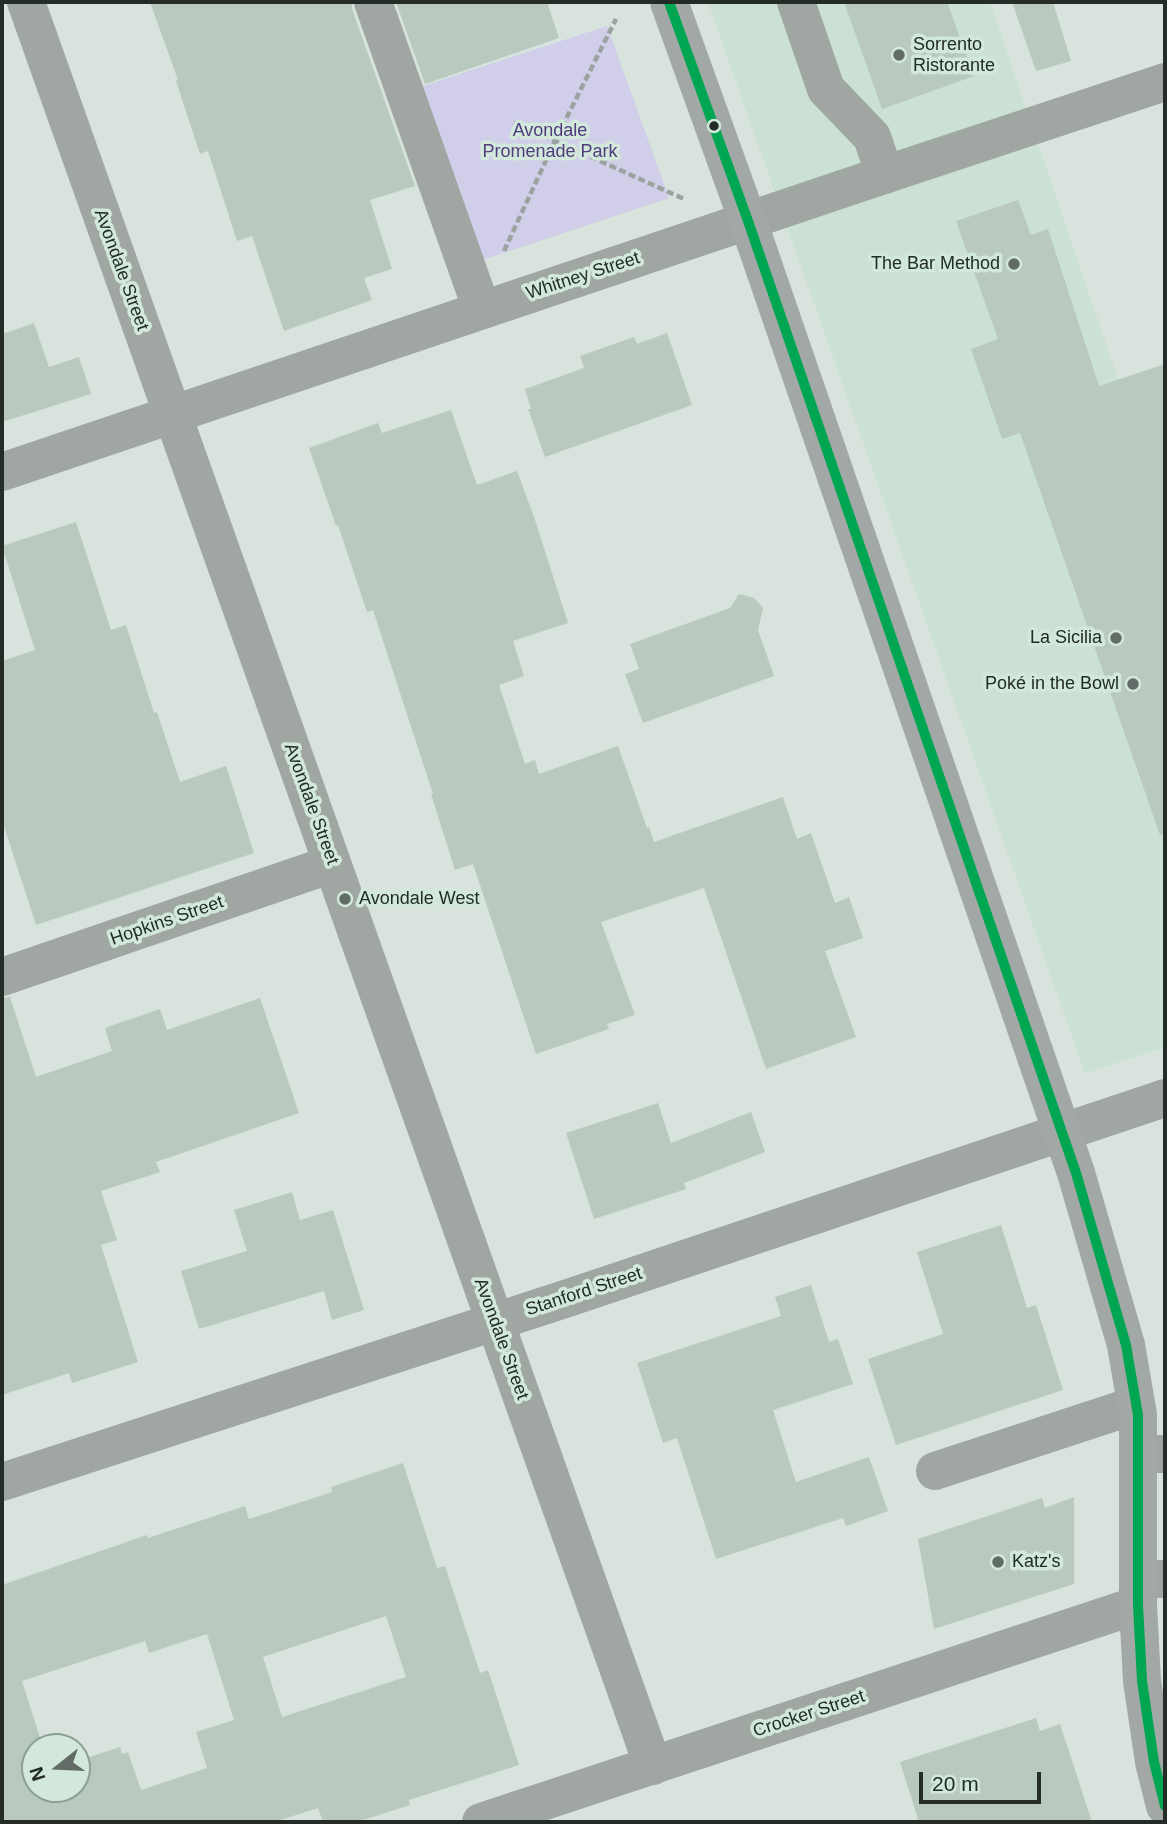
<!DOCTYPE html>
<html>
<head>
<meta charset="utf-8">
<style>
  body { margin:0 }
  #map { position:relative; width:1167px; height:1824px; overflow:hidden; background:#d7e3dc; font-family:Helvetica,sans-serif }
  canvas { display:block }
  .frame { position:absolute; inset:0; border:4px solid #232c27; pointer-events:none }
  .north { position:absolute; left:21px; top:1733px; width:70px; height:70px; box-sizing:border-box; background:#d2e8db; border:2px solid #8c9d93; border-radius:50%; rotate:252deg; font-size:19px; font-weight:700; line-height:28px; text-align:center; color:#232c27 }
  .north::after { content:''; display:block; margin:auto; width:24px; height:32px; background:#626c66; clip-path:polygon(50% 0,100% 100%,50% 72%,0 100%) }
  .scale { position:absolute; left:919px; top:1772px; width:122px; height:32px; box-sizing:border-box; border:4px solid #232c27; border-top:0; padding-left:9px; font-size:21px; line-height:24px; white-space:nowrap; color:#232c27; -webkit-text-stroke:5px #d2e8db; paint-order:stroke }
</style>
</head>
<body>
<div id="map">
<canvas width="1167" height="1824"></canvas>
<div class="frame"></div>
<div class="north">N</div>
<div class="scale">20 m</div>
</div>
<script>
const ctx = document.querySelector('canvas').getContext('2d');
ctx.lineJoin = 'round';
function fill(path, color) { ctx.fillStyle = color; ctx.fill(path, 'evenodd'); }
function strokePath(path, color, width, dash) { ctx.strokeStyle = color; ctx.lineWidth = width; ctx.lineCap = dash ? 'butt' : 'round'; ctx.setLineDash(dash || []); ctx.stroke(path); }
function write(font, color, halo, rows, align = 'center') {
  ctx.font = font + ' Helvetica,sans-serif'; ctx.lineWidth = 7; ctx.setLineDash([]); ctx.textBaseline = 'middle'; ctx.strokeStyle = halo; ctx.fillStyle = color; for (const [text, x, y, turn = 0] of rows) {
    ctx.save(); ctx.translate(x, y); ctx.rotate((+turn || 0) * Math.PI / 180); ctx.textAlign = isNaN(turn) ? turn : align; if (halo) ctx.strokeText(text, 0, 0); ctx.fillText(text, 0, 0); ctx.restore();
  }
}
const built = new Path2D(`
  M708,2H990L1165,518V1047L1085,1073Z`);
const green = new Path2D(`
  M607,26L669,198L476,262L417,88Z`);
const building = new Path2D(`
  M150,2H352V9L415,186L370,200L392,269L364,278L372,300L284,331L252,236L237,241L208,151L200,154L176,81L178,80Z
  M396,2H547L559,38L425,84Z
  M844,2H947L974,76L882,109Z
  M1012,2H1053L1071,61L1036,71Z
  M1018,200L1031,235L1048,229L1099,386L1165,364V834L1160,835L1020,433L1002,439L971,349L998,339L956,221Z
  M34,323L49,367L79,357L91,394L2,422V334Z
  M667,333L692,405L545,457L528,409H531L525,389L584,368L580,356L634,337L637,344Z
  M451,410L477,485L517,471L534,517L568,623L513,641L524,676L499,685L525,764L535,760L539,774L618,746L647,828L649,827L654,842L783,797L797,839L811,833L835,903L849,897L863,938L825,951L856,1037L766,1069L704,888L601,922L635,1015L607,1024L609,1029L536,1054L473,864L455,870L431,794H433L373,610L367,612L338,525L336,526L309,448L378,423L382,433Z
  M76,522L111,630L126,625L154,713L157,712L180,782L226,766L254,853L36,925L2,820V661L35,650L2,546Z
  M739,594L754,598L763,608L758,630L774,676L643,723L625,674L639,669L630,644L730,608Z
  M10,997L36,1077L112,1051L105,1028L160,1009L167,1030L260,998L299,1113L156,1162L160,1172L101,1191L117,1240L101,1245L138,1362L72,1383L69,1373L2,1395V998Z
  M658,1103L671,1143L751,1112L765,1152L684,1183L686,1189L594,1219L566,1133Z
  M292,1192L300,1220L333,1210L364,1310L332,1320L324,1291L199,1329L181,1271L247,1251L234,1210Z
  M1001,1225L1027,1308L1036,1305L1063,1390L896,1445L868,1359L943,1334L917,1252Z
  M811,1285L829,1342L838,1339L853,1384L773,1410L796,1482L869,1457L888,1511L846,1526L843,1518L716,1559L677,1438L663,1443L637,1363L781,1316L775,1297Z
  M403,1463L437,1568L445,1566L480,1673L488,1670L519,1765L409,1800L410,1805L357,1822H323L318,1808L274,1822H2V1585L147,1535L148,1538L245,1506L249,1519L332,1492L331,1487ZM386,1616L406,1677L282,1717L263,1657ZM207,1634L234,1720L196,1732L207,1768L141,1790L128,1752L122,1754L120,1747L77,1761V1789H35V1747H43L22,1681L145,1641L149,1653Z
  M1074,1497V1584L934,1629L918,1539L1042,1498L1045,1508Z
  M1036,1718L1040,1731L1060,1724L1092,1822H919L900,1762Z`);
const path = new Path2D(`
  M514,122L684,199
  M504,251L555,141L616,19`);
const minor = new Path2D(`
  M26,2L653,1766
  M373,2L482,310
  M796,2L826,89L872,137L885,175
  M2,472L863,182L1165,82
  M2,977L332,864
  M1138,1454H1165
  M935,1471L1136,1405
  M2,1482L565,1299L1165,1098
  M1138,1579H1165
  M481,1822L1138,1605`);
const major = new Path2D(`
  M669,2L748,221L1076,1173L1126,1345L1138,1415V1605L1142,1681L1154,1762L1165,1806`);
const bus1 = new Path2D(`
  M669,2L748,221L1076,1173L1126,1345L1138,1415V1605L1142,1681L1154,1762L1165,1806`);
const markers = [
  [899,55,7,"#626c66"],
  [714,126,6,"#232c27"],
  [1014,264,7,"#626c66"],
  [1116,638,7,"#626c66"],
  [1133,684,7,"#626c66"],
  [345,899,7,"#626c66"],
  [998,1562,7,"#626c66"]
];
const poiNames = [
  ["Sorrento",913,45],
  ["Ristorante",913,66],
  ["The Bar Method",1000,264,"right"],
  ["La Sicilia",1102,638,"right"],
  ["Poké in the Bowl",1119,684,"right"],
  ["Avondale West",359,899],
  ["Katz's",1012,1562]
];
const parkNames = [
  ["Avondale",550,131],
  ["Promenade Park",550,152]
];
const streetNames = [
  ["Avondale Street",121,270,70],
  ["Whitney Street",583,276,-18],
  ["Avondale Street",311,804,70],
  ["Hopkins Street",167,921,-19],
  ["Stanford Street",584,1292,-18],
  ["Avondale Street",501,1339,70],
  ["Crocker Street",809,1714,-18]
];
fill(built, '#cbe1d4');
fill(green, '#d0cee8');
fill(building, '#b9c9c0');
strokePath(path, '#9ca29f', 4.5, [7, 3.5]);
strokePath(minor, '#a0a6a2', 38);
strokePath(major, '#a1a8a5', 38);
strokePath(bus1, '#00a651', 10);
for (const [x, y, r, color] of markers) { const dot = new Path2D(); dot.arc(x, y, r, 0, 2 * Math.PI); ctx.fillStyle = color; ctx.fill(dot); strokePath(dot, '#d2e8db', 2.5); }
write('18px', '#232c27', '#d2e8db', poiNames, 'left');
write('18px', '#513c7e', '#d2e8db', parkNames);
write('18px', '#232c27', '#d2e8db', streetNames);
</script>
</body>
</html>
